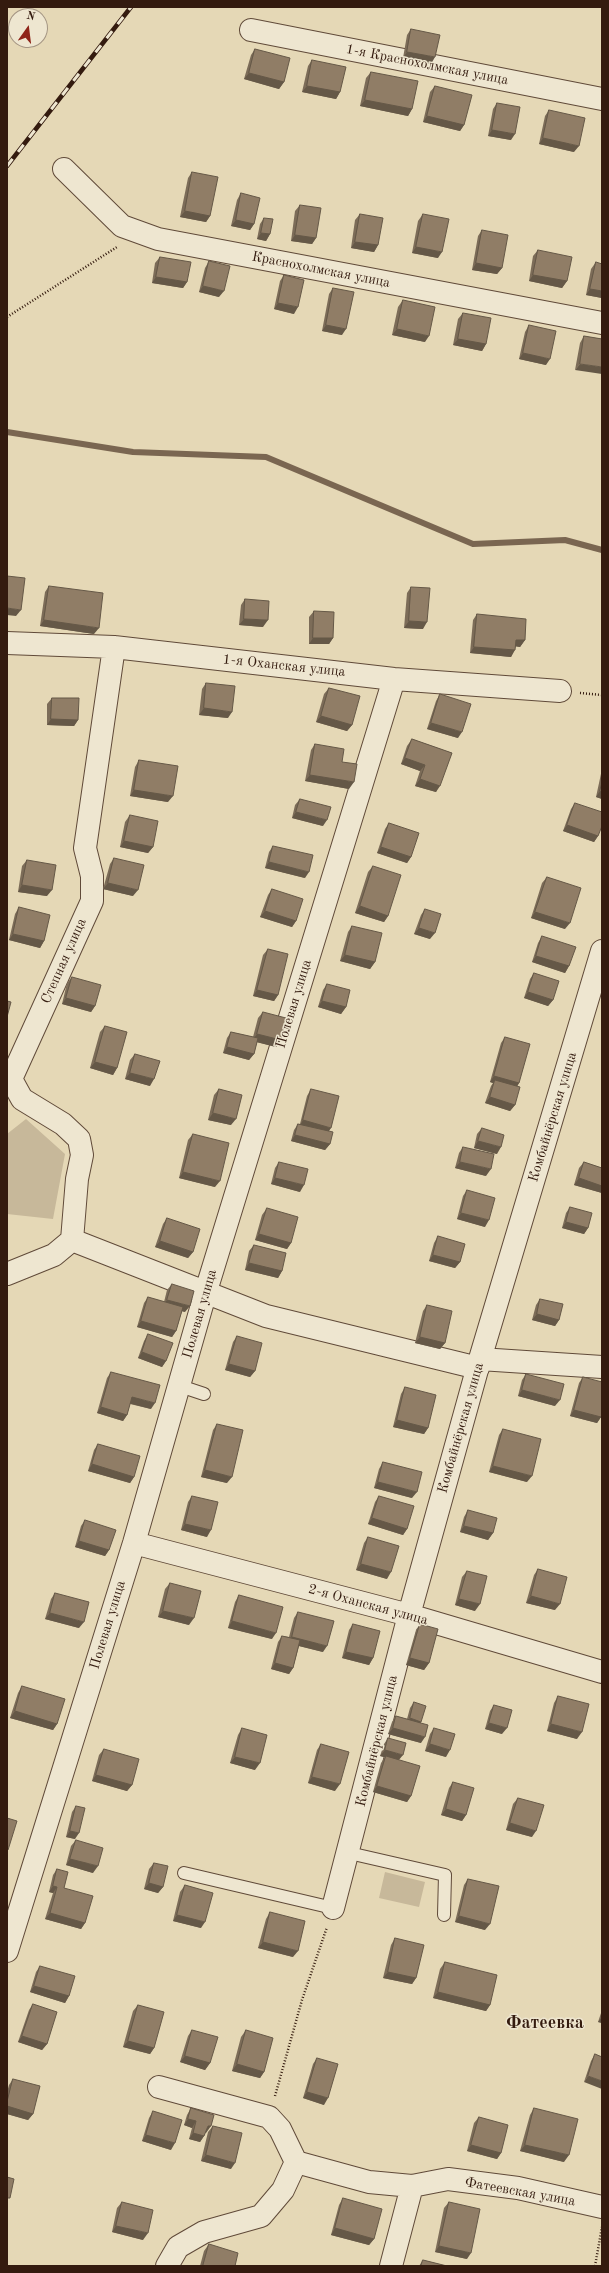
<!DOCTYPE html>
<html>
<head>
<meta charset="utf-8">
<style>
  body { margin:0 }
  #map { position:relative; width:609px; height:2273px; overflow:hidden; background:#e5d8b6; font-family:"Old Standard TT",serif }
  canvas { display:block }
  .frame { position:absolute; inset:0; border:8px solid #341b0f; pointer-events:none }
  .north { position:absolute; left:8px; top:8px; width:40px; height:40px; box-sizing:border-box; background:#eee6d0; border:1px solid #a49583; border-radius:50%; rotate:14deg; font-size:11px; font-weight:700; line-height:16px; text-align:center; color:#341b0f }
  .north::after { content:''; display:block; margin:auto; width:14px; height:18px; background:#8f2418; clip-path:polygon(50% 0,100% 100%,50% 72%,0 100%) }
</style>
</head>
<body>
<div id="map">
<canvas width="609" height="2273"></canvas>
<div class="frame"></div>
<div class="north">N</div>
</div>
<script>
const ctx = document.querySelector('canvas').getContext('2d');
ctx.lineJoin = 'round';
function fill(path, color) { ctx.fillStyle = color; ctx.fill(path, 'evenodd'); }
function strokePath(path, color, width, dash) { ctx.strokeStyle = color; ctx.lineWidth = width; ctx.lineCap = dash ? 'butt' : 'round'; ctx.setLineDash(dash || []); ctx.stroke(path); }
function write(font, color, halo, rows, align = 'center') {
  ctx.font = font + ' "Old Standard TT",serif'; ctx.lineWidth = 3; ctx.setLineDash([]); ctx.textBaseline = 'middle'; ctx.strokeStyle = halo; ctx.fillStyle = color; for (const [text, x, y, turn = 0] of rows) {
    ctx.save(); ctx.translate(x, y); ctx.rotate((+turn || 0) * Math.PI / 180); ctx.textAlign = isNaN(turn) ? turn : align; if (halo) ctx.strokeText(text, 0, 0); ctx.fillText(text, 0, 0); ctx.restore();
  }
}
const green = new Path2D(`
  M26,1119L65,1154L53,1219L7,1214V1134Z
  M385,1872L425,1882L419,1907L379,1898Z`);
const stream = new Path2D(`
  M7,432L133,452L266,457L473,544L565,540L602,550`);
const path = new Path2D(`
  M7,317L117,247
  M580,693L602,695
  M275,2096L302,2000L327,1927
  M595,2266L602,2227`);
const service = new Path2D(`
  M180,1386L204,1394
  M349,1853L445,1875L444,1915
  M184,1873L333,1908`);
const minor = new Path2D(`
  M251,30L602,99
  M64,169L122,226L158,239L602,323
  M7,643L114,647L394,679L560,691
  M72,1240L77,1179L82,1155L79,1139L63,1124L22,1099L11,1079L92,901V876L85,848L114,647
  M7,1274L54,1255L72,1240L266,1316L478,1368
  M480,1359L602,1367
  M134,1543L409,1615L602,1672
  M333,1908L409,1615L480,1359L602,951
  M7,1951L134,1543L206,1291L394,679
  M159,2087L269,2117L280,2129L296,2162L369,2182L412,2186L448,2179L518,2188L602,2207
  M167,2266L178,2247L204,2232L261,2216L283,2190L296,2162
  M391,2266L412,2186`);
const rail = new Path2D(`
  M7,166L131,7`);
const wall = new Path2D(`
  M411,29L431,64L403,58L407,35Z
  M255,49L284,82L279,89L244,79L251,55Z
  M312,60L340,92L336,99L302,92L308,66Z
  M371,72L412,109L408,116L360,106L366,78Z
  M435,86L464,125L460,131L423,122L430,92Z
  M497,103L511,140L488,136L493,109Z
  M549,110L574,152L539,144L545,116Z
  M192,172L210,216L206,222L180,217L188,178Z
  M241,193L254,224L250,230L231,226L237,200Z
  M300,205L316,238L312,244L291,241L295,211Z
  M360,214L378,245L374,252L351,248L355,220Z
  M423,214L438,258L412,253L418,221Z
  M264,218L270,234L266,241L257,239L260,224Z
  M482,230L502,268L497,274L472,270L478,236Z
  M538,250L567,281L562,288L529,281L533,256Z
  M160,257L187,282L183,288L152,283L155,263Z
  M209,261L219,297L199,292L205,268Z
  M596,262L602,298L586,295L591,269Z
  M284,275L294,314L274,309L280,281Z
  M333,288L342,335L322,331L329,294Z
  M403,300L425,342L392,335L398,307Z
  M463,313L486,344L482,351L453,345L458,319Z
  M529,325L546,365L519,359L525,332Z
  M584,336L602,339L575,370L580,343Z
  M49,586L94,634L40,626L45,592Z
  M411,587L423,629L404,628L407,593Z
  M245,599L263,627L239,625L241,605Z
  M314,611L333,638L329,644H309V617Z
  M477,614L525,640L520,647L516,646L511,657L470,653L473,620Z
  M206,683L228,718L199,715L202,689Z
  M329,688L352,725L347,731L316,722L324,694Z
  M440,694L458,738L427,729L436,701Z
  M52,698L78,720L74,726L47,725V704Z
  M412,739L452,753L436,792L415,786L420,771L401,764L407,746Z
  M315,744L342,762L349,789L305,781L311,750Z
  M139,760L168,802L130,796L135,767Z
  M602,769V799L596,797Z
  M300,799L323,826L292,818L295,805Z
  M575,803L598,836L594,842L563,831L571,809Z
  M130,815L153,847L148,853L120,847L125,822Z
  M389,823L411,857L407,863L377,853L385,829Z
  M273,846L305,878L265,868L269,852Z
  M114,858L133,896L103,889L110,864Z
  M27,860L47,896L18,892L22,866Z
  M373,866L388,916L384,922L355,913L368,872Z
  M547,877L565,929L531,918L542,883Z
  M272,889L296,921L292,927L260,917L268,895Z
  M19,907L44,941L40,948L9,940L15,914Z
  M425,909L430,939L414,934L421,915Z
  M352,926L375,962L370,969L340,961L348,932Z
  M542,936L569,966L565,973L532,962L538,943Z
  M268,949L278,995L274,1001L253,996L263,955Z
  M534,973L553,1000L548,1006L524,998L530,979Z
  M72,977L95,1006L91,1012L62,1004L67,983Z
  M327,984L346,1007L341,1014L318,1007L323,990Z
  M263,1012L281,1040L276,1047L257,1042L254,1054L249,1060L223,1053L227,1038L231,1032L253,1037L258,1018Z
  M105,1026L117,1068L113,1075L90,1068L100,1032Z
  M505,1037L519,1083L517,1087L515,1105L510,1111L485,1103L491,1086L493,1083L490,1082L501,1043Z
  M135,1054L150,1086L125,1079L130,1060Z
  M219,1089L231,1125L208,1120L214,1095Z
  M311,1089L329,1131L330,1144L325,1150L291,1141L294,1130L298,1124H300L307,1096Z
  M482,1128L497,1154L474,1148L477,1134Z
  M193,1134L215,1187L179,1178L188,1140Z
  M463,1147L486,1176L455,1168L459,1153Z
  M279,1162L300,1192L271,1184L275,1168Z
  M584,1162L602,1168V1193L574,1185L579,1168Z
  M467,1190L485,1227L457,1219L463,1196Z
  M570,1207L588,1228L584,1234L562,1228L566,1213Z
  M267,1208L291,1243L287,1249L255,1240L262,1215Z
  M167,1218L193,1252L188,1258L155,1247L163,1224Z
  M438,1236L460,1262L455,1268L429,1261L434,1243Z
  M254,1245L282,1271L278,1278L245,1270L249,1251Z
  M172,1284L185,1312L182,1311L176,1331L172,1337L137,1327L144,1303L148,1297L164,1302L167,1290Z
  M540,1299L559,1320L555,1326L532,1320L536,1305Z
  M427,1305L445,1343L440,1349L415,1343L423,1311Z
  M148,1334L166,1361L162,1367L138,1358L144,1341Z
  M237,1336L255,1371L250,1377L225,1370L233,1342Z
  M111,1372L151,1409L130,1404L127,1415L123,1421L97,1413L107,1378Z
  M526,1374L555,1406L518,1396L522,1380Z
  M583,1377L601,1417L597,1423L570,1416L579,1383Z
  M405,1387L428,1428L424,1434L393,1427L401,1394Z
  M217,1424L227,1483L201,1477L213,1430Z
  M503,1429L527,1482L489,1472L499,1435Z
  M98,1444L134,1477L130,1483L88,1471L94,1450Z
  M383,1462L412,1498L374,1488L379,1469Z
  M192,1496L207,1537L181,1530L188,1502Z
  M379,1496L407,1529L403,1535L368,1524L375,1502Z
  M468,1510L493,1533L488,1540L460,1532L464,1517Z
  M85,1520L109,1550L105,1556L75,1547L81,1526Z
  M368,1537L387,1579L356,1570L364,1543Z
  M538,1569L555,1610L526,1603L534,1575Z
  M467,1571L475,1611L455,1605L462,1577Z
  M170,1583L189,1625L158,1617L165,1589Z
  M55,1593L79,1628L45,1619L51,1599Z
  M239,1595L272,1639L228,1628L235,1602Z
  M298,1612L323,1652L299,1646L293,1668L289,1674L271,1669L278,1642L282,1636L289,1637L294,1618Z
  M353,1624L373,1658L369,1665L342,1658L349,1630Z
  M420,1624L429,1663L424,1670L406,1665L416,1630Z
  M22,1686L57,1724L53,1730L10,1718L18,1693Z
  M558,1696L577,1739L547,1731L554,1703Z
  M414,1702L421,1723V1743L388,1734L392,1722L396,1716L407,1719L410,1708Z
  M494,1705L502,1734L485,1729L490,1711Z
  M242,1728L255,1770L230,1763L238,1735Z
  M434,1728L446,1757L425,1751L430,1734Z
  M388,1738L399,1760L411,1796L407,1802L373,1792L381,1763L385,1757L380,1756L384,1744Z
  M321,1744L335,1791L308,1783L317,1750Z
  M104,1749L132,1785L127,1791L92,1781L99,1755Z
  M453,1782L466,1815L462,1821L441,1815L449,1788Z
  M518,1798L532,1837L506,1830L513,1804Z
  M76,1806L75,1839L66,1837L72,1812Z
  M76,1840L93,1873L66,1865L71,1846Z
  M154,1863L163,1887L158,1893L144,1889L149,1869Z
  M57,1869L64,1888L85,1923L81,1929L45,1919L53,1893L49,1892L53,1875Z
  M468,1879L485,1930L455,1922L464,1885Z
  M185,1885L201,1928L173,1921L180,1892Z
  M270,1912L293,1957L258,1948L266,1919Z
  M395,1938L416,1978L412,1984L383,1978L391,1945Z
  M445,1962L490,2005L486,2011L433,1998L440,1969Z
  M40,1966L69,1996L65,2003L30,1992L36,1972Z
  M33,2004L47,2044L42,2050L18,2042L29,2010Z
  M138,2005L154,2048L150,2054L123,2047L133,2011Z
  M602,2010V2023L598,2022Z
  M192,2030L210,2063L205,2070L180,2062L188,2036Z
  M246,2030L264,2072L260,2078L232,2071L241,2037Z
  M595,2054L602,2057L584,2082L591,2061Z
  M317,2058L324,2105L303,2098L313,2064Z
  M13,2079L33,2114L28,2120L7,2114V2092L9,2085Z
  M191,2108L206,2133L205,2132L204,2136L200,2142L189,2139L192,2128L184,2125L187,2115Z
  M534,2108L564,2162L520,2151L530,2115Z
  M153,2111L171,2150L142,2141L149,2118Z
  M479,2117L501,2153L497,2159L467,2151L474,2123Z
  M213,2126L231,2169L201,2161L208,2132Z
  M343,2198L374,2239L369,2245L331,2235L339,2205Z
  M122,2202L143,2240L112,2232L117,2208Z
  M449,2202L467,2259L435,2252L444,2208Z
  M209,2244L235,2266H200L204,2251Z
  M423,2260L447,2266H419Z`);
const shadedWall = new Path2D(`
  M407,52L435,57L431,64L403,58Z
  M249,73L284,82L279,89L244,79Z
  M307,86L340,92L336,99L302,92Z
  M365,100L412,109L408,116L360,106Z
  M427,116L464,125L460,131L423,122Z
  M492,130L515,134L511,140L488,136Z
  M543,138L579,146L574,152L539,144Z
  M185,211L210,216L206,222L180,217Z
  M236,220L254,224L250,230L231,226Z
  M261,233L270,234L266,241L257,239Z
  M295,235L316,238L312,244L291,241Z
  M355,242L378,245L374,252L351,248Z
  M416,247L442,252L438,258L412,253Z
  M476,263L502,268L497,274L472,270Z
  M533,275L567,281L562,288L529,281Z
  M156,277L187,282L183,288L152,283Z
  M203,286L224,291L219,297L199,292Z
  M590,289L602,291V298L586,295Z
  M278,303L298,307L294,314L274,309Z
  M326,325L346,329L342,335L322,331Z
  M397,329L429,336L425,342L392,335Z
  M458,339L486,344L482,351L453,345Z
  M523,353L550,359L546,365L519,359Z
  M580,364L602,367V374L575,370Z
  M7,608L21,610L16,616L7,615Z
  M244,619L268,620L263,627L239,625Z
  M44,620L99,628L94,634L40,626Z
  M409,621L427,622L423,629L404,628Z
  M313,638H333L329,644H309Z
  M516,640H525L520,647L512,646Z
  M474,647L515,650L511,657L470,653Z
  M204,708L232,712L228,718L199,715Z
  M321,716L352,725L347,731L316,722Z
  M51,719L78,720L74,726L47,725Z
  M431,723L462,732L458,738L427,729Z
  M405,758L425,765L420,771L401,764Z
  M310,775L354,782L349,789L305,781Z
  M420,779L440,786L436,792L415,786Z
  M134,790L173,796L168,802L130,796Z
  M600,791L602,792V799L596,797Z
  M296,812L327,820L323,826L292,818Z
  M567,825L598,836L594,842L563,831Z
  M124,841L153,847L148,853L120,847Z
  M381,847L411,857L407,863L377,853Z
  M269,862L309,872L305,878L265,868Z
  M108,883L138,890L133,896L103,889Z
  M22,885L52,890L47,896L18,892Z
  M360,906L388,916L384,922L355,913Z
  M265,911L296,921L292,927L260,917Z
  M535,912L570,923L565,929L531,918Z
  M419,928L435,933L430,939L414,934Z
  M13,934L44,941L40,948L9,940Z
  M345,955L375,962L370,969L340,961Z
  M536,956L569,966L565,973L532,962Z
  M257,990L278,995L274,1001L253,996Z
  M528,992L553,1000L548,1006L524,998Z
  M66,998L95,1006L91,1012L62,1004Z
  M322,1001L346,1007L341,1014L318,1007Z
  M257,1034L281,1040L276,1047L252,1041Z
  M227,1047L254,1054L249,1060L223,1053Z
  M95,1062L117,1068L113,1075L90,1068Z
  M130,1073L154,1079L150,1086L125,1079Z
  M494,1076L519,1083L515,1089L495,1080L493,1083L490,1082Z
  M490,1097L515,1105L510,1111L485,1103Z
  M213,1113L236,1119L231,1125L208,1120Z
  M303,1120L331,1128L327,1134L299,1127Z
  M295,1135L330,1144L325,1150L291,1141Z
  M478,1141L501,1147L497,1154L474,1148Z
  M460,1162L491,1169L486,1176L455,1168Z
  M183,1172L220,1181L215,1187L179,1178Z
  M275,1178L304,1185L300,1192L271,1184Z
  M579,1178L602,1186V1193L574,1185Z
  M461,1213L489,1220L485,1227L457,1219Z
  M566,1222L588,1228L584,1234L562,1228Z
  M259,1234L291,1243L287,1249L255,1240Z
  M160,1241L193,1252L188,1258L155,1247Z
  M433,1255L460,1262L455,1268L429,1261Z
  M249,1263L282,1271L278,1278L245,1270Z
  M167,1300L190,1306L185,1312L163,1306Z
  M537,1314L559,1320L555,1326L532,1320Z
  M141,1321L176,1331L172,1337L137,1327Z
  M420,1337L445,1343L440,1349L415,1343Z
  M142,1352L166,1361L162,1367L138,1358Z
  M229,1364L255,1371L250,1377L225,1370Z
  M522,1390L560,1400L555,1406L518,1396Z
  M132,1397L155,1403L151,1409L128,1403Z
  M101,1407L127,1415L123,1421L97,1413Z
  M574,1410L601,1417L597,1423L570,1416Z
  M397,1420L428,1428L424,1434L393,1427Z
  M92,1464L134,1477L130,1483L88,1471Z
  M493,1466L532,1476L527,1482L489,1472Z
  M205,1470L232,1477L227,1483L201,1477Z
  M378,1482L417,1492L412,1498L374,1488Z
  M372,1518L407,1529L403,1535L368,1524Z
  M185,1524L211,1530L207,1537L181,1530Z
  M464,1526L493,1533L488,1540L460,1532Z
  M79,1541L109,1550L105,1556L75,1547Z
  M361,1564L391,1572L387,1579L356,1570Z
  M531,1596L560,1604L555,1610L526,1603Z
  M459,1599L480,1604L475,1611L455,1605Z
  M163,1611L194,1618L189,1625L158,1617Z
  M50,1613L84,1622L79,1628L45,1619Z
  M232,1621L276,1633L272,1639L228,1628Z
  M292,1637L327,1646L323,1652L287,1643Z
  M346,1652L373,1658L369,1665L342,1658Z
  M410,1658L429,1663L424,1670L406,1665Z
  M275,1663L293,1668L289,1674L271,1669Z
  M15,1711L57,1724L53,1730L10,1718Z
  M410,1718L421,1722L417,1728L405,1725Z
  M489,1723L507,1728L502,1734L485,1729Z
  M551,1724L582,1732L577,1739L547,1731Z
  M393,1728L425,1737L421,1743L388,1734Z
  M430,1744L450,1750L446,1757L425,1751Z
  M385,1750L403,1755L398,1761L380,1756Z
  M235,1757L260,1763L255,1770L230,1763Z
  M96,1775L132,1785L127,1791L92,1781Z
  M312,1777L340,1784L335,1791L308,1783Z
  M377,1786L411,1796L407,1802L373,1792Z
  M446,1809L466,1815L462,1821L441,1815Z
  M510,1823L536,1831L532,1837L506,1830Z
  M70,1831L79,1833L75,1839L66,1837Z
  M70,1859L98,1866L93,1873L66,1865Z
  M149,1883L163,1887L158,1893L144,1889Z
  M53,1886L57,1887L53,1893L49,1892Z
  M50,1913L85,1923L81,1929L45,1919Z
  M177,1915L205,1922L201,1928L173,1921Z
  M459,1916L490,1924L485,1930L455,1922Z
  M263,1942L298,1951L293,1957L258,1948Z
  M388,1972L416,1978L412,1984L383,1978Z
  M34,1986L69,1996L65,2003L30,1992Z
  M438,1992L490,2005L486,2011L433,1998Z
  M602,2017V2023L598,2022Z
  M22,2036L47,2044L42,2050L18,2042Z
  M128,2041L154,2048L150,2054L123,2047Z
  M185,2056L210,2063L205,2070L180,2062Z
  M237,2064L264,2072L260,2078L232,2071Z
  M588,2076L602,2081V2089L584,2082Z
  M307,2092L328,2098L324,2105L303,2098Z
  M7,2106L33,2114L28,2120L7,2114Z
  M188,2119L196,2121L192,2128L184,2125Z
  M208,2126H211L206,2133L203,2132Z
  M193,2133L204,2136L200,2142L189,2139Z
  M146,2135L175,2143L171,2150L142,2141Z
  M471,2145L501,2153L497,2159L467,2151Z
  M525,2145L569,2155L564,2162L520,2151Z
  M206,2155L235,2163L231,2169L201,2161Z
  M116,2226L148,2233L143,2240L112,2232Z
  M335,2228L374,2239L369,2245L331,2235Z
  M439,2246L471,2253L467,2259L435,2252Z`);
const building = new Path2D(`
  M411,29L440,35L435,57L407,52Z
  M255,49L290,58L284,82L249,73Z
  M312,60L346,67L340,92L307,86Z
  M371,72L418,81L412,109L365,100Z
  M435,86L472,95L464,125L427,116Z
  M497,103L520,107L515,134L492,130Z
  M549,110L585,118L579,146L543,138Z
  M192,172L218,177L210,216L185,211Z
  M241,193L260,198L254,224L236,220Z
  M300,205L321,208L316,238L295,235Z
  M360,214L383,218L378,245L355,242Z
  M423,214L449,219L442,252L416,247Z
  M264,218L273,219L270,234L261,233Z
  M482,230L508,235L502,268L476,263Z
  M538,250L572,257L567,281L533,275Z
  M160,257L191,262L187,282L156,277Z
  M209,261L230,266L224,291L203,286Z
  M596,262L602,264V291L590,289Z
  M284,275L304,280L298,307L278,303Z
  M333,288L354,292L346,329L326,325Z
  M403,300L435,307L429,336L397,329Z
  M463,313L491,318L486,344L458,339Z
  M529,325L556,331L550,359L523,353Z
  M584,336L602,339V367L580,364Z
  M7,576L25,578L21,610L7,608Z
  M49,586L103,593L99,628L44,620Z
  M411,587L430,588L427,622L409,621Z
  M245,599L269,601L268,620L244,619Z
  M314,611L334,612L333,638H313Z
  M477,614L526,619L525,640H516L515,650L474,647Z
  M206,683L235,686L232,712L204,708Z
  M329,688L360,696L352,725L321,716Z
  M440,694L471,704L462,732L431,723Z
  M52,698H79L78,720L51,719Z
  M412,739L452,753L440,786L420,779L425,765L405,758Z
  M315,744L344,749L342,762L357,764L354,782L310,775Z
  M139,760L178,766L173,796L134,790Z
  M602,783V792L600,791Z
  M300,799L331,807L327,820L296,812Z
  M575,803L602,812V826L598,836L567,825Z
  M130,815L158,821L153,847L124,841Z
  M389,823L419,833L411,857L381,847Z
  M273,846L313,855L309,872L269,862Z
  M114,858L144,865L138,890L108,883Z
  M27,860L56,865L52,890L22,885Z
  M373,866L401,875L388,916L360,906Z
  M547,877L581,888L570,923L535,912Z
  M272,889L303,899L296,921L265,911Z
  M19,907L50,915L44,941L13,934Z
  M425,909L441,914L435,933L419,928Z
  M352,926L382,933L375,962L345,955Z
  M542,936L576,947L569,966L536,956Z
  M268,949L288,954L278,995L257,990Z
  M534,973L559,981L553,1000L528,992Z
  M72,977L101,985L95,1006L66,998Z
  M327,984L350,990L346,1007L322,1001Z
  M7,1001L11,1002L7,1017Z
  M263,1012L286,1018L281,1040L257,1034Z
  M105,1026L127,1032L117,1068L95,1062Z
  M231,1032L258,1038L254,1054L227,1047Z
  M505,1037L530,1044L519,1083L494,1076Z
  M135,1054L160,1061L154,1079L130,1073Z
  M495,1080L520,1087L515,1105L490,1097Z
  M219,1089L242,1095L236,1119L213,1113Z
  M311,1089L339,1096L331,1128L303,1120Z
  M298,1124L333,1132L330,1144L295,1135Z
  M482,1128L504,1135L501,1147L478,1141Z
  M193,1134L229,1143L220,1181L183,1172Z
  M463,1147L494,1154L491,1169L460,1162Z
  M279,1162L308,1169L304,1185L275,1178Z
  M584,1162L602,1168V1186L579,1178Z
  M467,1190L495,1198L489,1220L461,1213Z
  M570,1207L592,1213L588,1228L566,1222Z
  M267,1208L298,1217L291,1243L259,1234Z
  M167,1218L200,1229L193,1252L160,1241Z
  M438,1236L465,1244L460,1262L433,1255Z
  M254,1245L286,1253L282,1271L249,1263Z
  M172,1284L194,1291L190,1306L167,1300Z
  M148,1297L183,1307L176,1331L141,1321Z
  M540,1299L563,1304L559,1320L537,1314Z
  M427,1305L452,1311L445,1343L420,1337Z
  M148,1334L173,1343L166,1361L142,1352Z
  M237,1336L262,1343L255,1371L229,1364Z
  M111,1372L160,1385L155,1403L132,1397L127,1415L101,1407Z
  M526,1374L564,1384L560,1400L522,1390Z
  M583,1377L602,1382V1414L601,1417L574,1410Z
  M405,1387L436,1395L428,1428L397,1420Z
  M217,1424L243,1430L232,1477L205,1470Z
  M503,1429L541,1439L532,1476L493,1466Z
  M98,1444L140,1456L134,1477L92,1464Z
  M383,1462L422,1472L417,1492L378,1482Z
  M192,1496L218,1502L211,1530L185,1524Z
  M379,1496L414,1506L407,1529L372,1518Z
  M468,1510L497,1518L493,1533L464,1526Z
  M85,1520L116,1530L109,1550L79,1541Z
  M368,1537L399,1546L391,1572L361,1564Z
  M538,1569L567,1577L560,1604L531,1596Z
  M467,1571L487,1576L480,1604L459,1599Z
  M170,1583L201,1591L194,1618L163,1611Z
  M55,1593L89,1602L84,1622L50,1613Z
  M239,1595L283,1607L276,1633L232,1621Z
  M298,1612L334,1621L327,1646L292,1637Z
  M353,1624L380,1631L373,1658L346,1652Z
  M420,1624L438,1629L429,1663L410,1658Z
  M282,1636L300,1640L293,1668L275,1663Z
  M22,1686L65,1699L57,1724L15,1711Z
  M558,1696L589,1704L582,1732L551,1724Z
  M414,1702L426,1706L421,1722L410,1718Z
  M494,1705L512,1710L507,1728L489,1723Z
  M396,1716L428,1725L425,1737L393,1728Z
  M242,1728L267,1735L260,1763L235,1757Z
  M434,1728L455,1734L450,1750L430,1744Z
  M388,1738L406,1743L403,1755L385,1750Z
  M321,1744L349,1752L340,1784L312,1777Z
  M104,1749L139,1759L132,1785L96,1775Z
  M386,1756L420,1766L411,1796L377,1786Z
  M453,1782L474,1788L466,1815L446,1809Z
  M518,1798L544,1805L536,1831L510,1823Z
  M76,1806L85,1808L79,1833L70,1831Z
  M7,1818L17,1821L8,1850H7Z
  M76,1840L103,1848L98,1866L70,1859Z
  M154,1863L168,1866L163,1887L149,1883Z
  M57,1869L68,1872L64,1888L93,1896L85,1923L50,1913L57,1887L53,1886Z
  M468,1879L499,1886L490,1924L459,1916Z
  M185,1885L213,1893L205,1922L177,1915Z
  M270,1912L305,1921L298,1951L263,1942Z
  M395,1938L424,1945L416,1978L388,1972Z
  M445,1962L497,1975L490,2005L438,1992Z
  M40,1966L75,1976L69,1996L34,1986Z
  M33,2004L57,2012L47,2044L22,2036Z
  M138,2005L164,2012L154,2048L128,2041Z
  M192,2030L218,2037L210,2063L185,2056Z
  M246,2030L273,2038L264,2072L237,2064Z
  M595,2054L602,2057V2081L588,2076Z
  M317,2058L338,2064L328,2098L307,2092Z
  M13,2079L40,2086L33,2114L7,2106V2102Z
  M191,2108L214,2115L211,2126H208L204,2136L193,2133L196,2121L188,2119Z
  M534,2108L578,2119L569,2155L525,2145Z
  M153,2111L182,2120L175,2143L146,2135Z
  M479,2117L508,2125L501,2153L471,2145Z
  M213,2126L242,2133L235,2163L206,2155Z
  M7,2177L14,2179L10,2198H7Z
  M343,2198L382,2209L374,2239L335,2228Z
  M122,2202L153,2210L148,2233L116,2226Z
  M449,2202L480,2209L471,2253L439,2246Z
  M209,2244L238,2253L235,2266H203Z
  M423,2260L447,2266H421Z`);
const streetNames = [
  ["1-я Краснохолмская улица",427,65,11],
  ["Краснохолмская улица",321,270,11],
  ["1-я Оханская улица",284,666,6],
  ["Степная улица",64,961,-66],
  ["Полевая улица",294,1004,-73],
  ["Комбайнёрская улица",553,1117,-73],
  ["Полевая улица",200,1314,-74],
  ["Комбайнёрская улица",461,1428,-74],
  ["2-я Оханская улица",368,1605,15],
  ["Полевая улица",108,1625,-73],
  ["Комбайнёрская улица",377,1741,-76],
  ["Фатеевская улица",520,2192,10]
];
const districtNames = [
  ["Фатеевка",545,2023]
];
fill(green, '#c7b89a');
strokePath(stream, '#7a6651', 6);
strokePath(service, '#604a39', 14);
strokePath(minor, '#604a39', 24);
strokePath(path, '#341b0f', 2.5, [1, 2]);
strokePath(service, '#eee6d0', 12);
strokePath(minor, '#eee6d0', 22);
strokePath(rail, '#341b0f', 4.5);
strokePath(rail, '#eee6d0', 3, [9]);
fill(wall, '#7c6c58');
fill(shadedWall, '#655847');
fill(building, '#907d66');
strokePath(building, '#655847', 1);
write('14px', '#341b0f', '#eee6d0', streetNames);
write('bold 18px', '#341b0f', '#eee6d0', districtNames);
</script>
</body>
</html>
